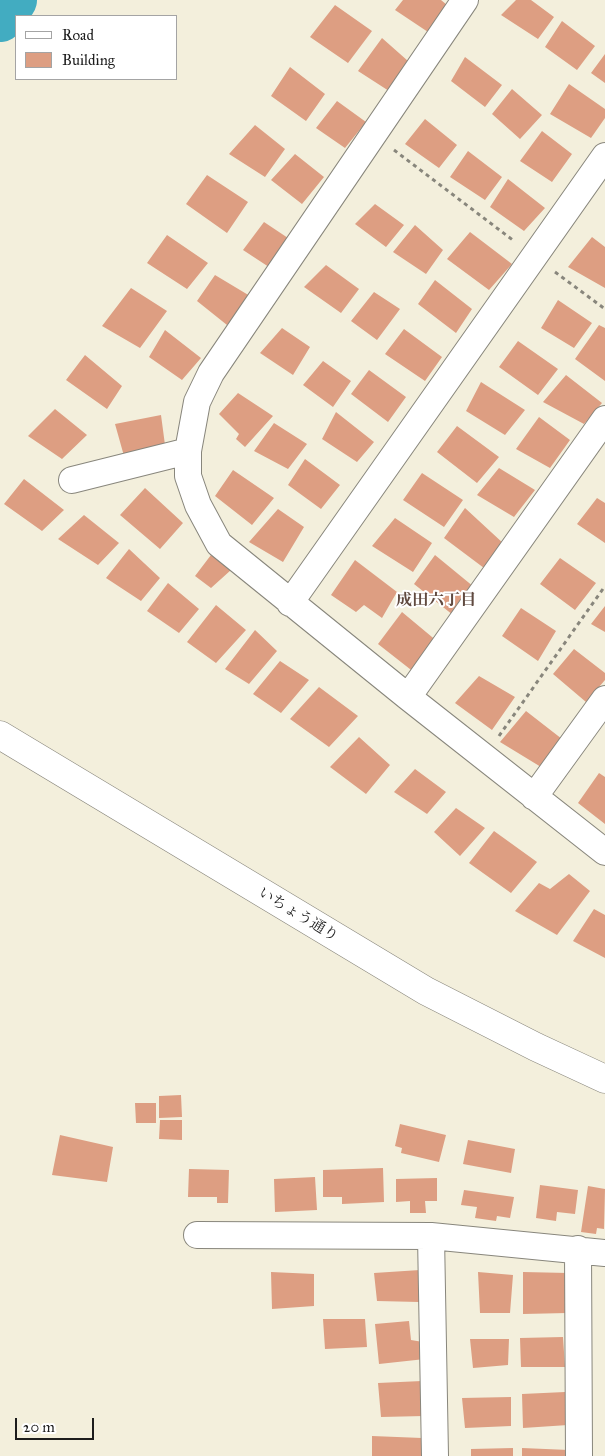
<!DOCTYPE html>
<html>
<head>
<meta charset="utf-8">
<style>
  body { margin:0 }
  #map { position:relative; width:605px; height:1456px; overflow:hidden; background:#f3efdc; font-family:"IM FELL Great Primer",serif }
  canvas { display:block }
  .legend { position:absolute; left:15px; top:15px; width:162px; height:65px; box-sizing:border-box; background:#fff; border:1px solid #a4a4a4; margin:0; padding:6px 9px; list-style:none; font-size:15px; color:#1c1c1c }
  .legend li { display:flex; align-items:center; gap:10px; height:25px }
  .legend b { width:25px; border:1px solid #a4a4a4 }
  .scale { position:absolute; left:15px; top:1418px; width:79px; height:22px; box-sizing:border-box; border:2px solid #1c1c1c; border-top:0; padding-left:6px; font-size:15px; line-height:18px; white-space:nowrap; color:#1c1c1c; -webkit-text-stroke:4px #fff; paint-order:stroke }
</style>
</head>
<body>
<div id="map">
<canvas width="605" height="1456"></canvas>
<ul class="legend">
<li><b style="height:6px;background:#fff"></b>Road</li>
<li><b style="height:14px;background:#dd9e82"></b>Building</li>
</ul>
<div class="scale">20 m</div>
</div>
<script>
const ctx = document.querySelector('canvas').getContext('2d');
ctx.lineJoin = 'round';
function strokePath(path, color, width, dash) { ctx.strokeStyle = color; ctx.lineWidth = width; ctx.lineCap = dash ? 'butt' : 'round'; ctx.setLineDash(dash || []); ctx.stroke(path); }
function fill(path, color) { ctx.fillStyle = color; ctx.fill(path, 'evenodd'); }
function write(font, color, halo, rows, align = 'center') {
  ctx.font = font + ' "IM FELL Great Primer","Noto Serif JP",serif'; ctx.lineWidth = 4; ctx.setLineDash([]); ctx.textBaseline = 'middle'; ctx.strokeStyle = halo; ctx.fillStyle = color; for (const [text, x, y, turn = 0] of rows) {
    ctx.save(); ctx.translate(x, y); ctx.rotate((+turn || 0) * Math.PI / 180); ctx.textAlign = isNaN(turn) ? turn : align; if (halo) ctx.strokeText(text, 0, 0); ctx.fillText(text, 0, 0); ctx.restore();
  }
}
const river = new Path2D(`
  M0,18L13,0`);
const building = new Path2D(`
  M403,0H441L447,5L428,32L395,10Z
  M516,0H531L554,17L538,39L501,15Z
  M335,5L372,31L348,63L310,37Z
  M562,21L595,46L577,70L545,47Z
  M382,38L408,61L389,91L358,71Z
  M605,54V83L591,73Z
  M465,57L502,85L485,107L451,81Z
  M290,67L325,94L306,121L271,96Z
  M569,84L605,109V118L591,138L550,114Z
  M512,89L542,115L520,139L492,114Z
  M337,101L366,122L345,148L316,128Z
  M425,119L457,145L439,168L405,144Z
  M255,125L285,149L265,177L229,154Z
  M542,131L572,154L552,182L520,161Z
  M468,151L502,177L485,200L450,177Z
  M295,154L324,177L302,204L271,180Z
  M207,175L248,202L227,233L186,204Z
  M508,179L545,208L524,231L490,207Z
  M375,204L404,225L386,247L355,224Z
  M264,222L294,242L275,271L243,250Z
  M415,225L443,250L426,274L393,252Z
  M470,232L512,264L489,290L447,259Z
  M167,235L208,263L187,289L147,263Z
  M592,237L605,247V288L568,267Z
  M326,265L359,289L341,313L304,287Z
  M215,275L250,296L227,325L197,301Z
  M435,280L472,309L456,333L418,304Z
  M131,288L167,311L140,348L102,326Z
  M374,292L400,309L377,340L351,321Z
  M558,300L592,323L574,348L541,328Z
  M599,325L605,328V381L575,359Z
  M282,328L310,347L293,375L260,353Z
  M404,329L442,357L425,381L385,354Z
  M165,330L201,358L182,380L149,357Z
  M518,341L558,369L538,395L499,367Z
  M85,355L122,386L107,409L66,380Z
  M323,361L351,381L333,407L303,385Z
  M369,370L406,397L388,422L351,394Z
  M566,375L602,403L584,424L543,402Z
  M481,382L525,410L505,435L466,411Z
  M238,393L273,416L245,447L236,439L239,434L219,414Z
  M55,409L87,435L62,459L28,436Z
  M336,412L374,442L357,462L322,439Z
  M161,415L165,445L124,456L115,424Z
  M539,417L570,440L550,468L516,449Z
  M274,423L307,444L288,469L254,451Z
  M457,426L499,457L477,483L437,452Z
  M305,459L340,485L321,509L288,485Z
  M499,468L535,490L514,517L477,495Z
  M233,470L274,498L252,525L215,496Z
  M422,473L463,500L444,527L403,500Z
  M24,479L64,510L42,531L4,504Z
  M145,488L183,523L160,549L120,515Z
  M597,498L605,503V543L577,524Z
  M465,508L504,544L484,568L444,538Z
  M278,509L304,527L283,562L249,542Z
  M84,515L119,543L98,565L58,539Z
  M395,518L432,543L413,572L372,546Z
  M129,549L160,578L141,601L106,578Z
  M211,555L231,570L211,588L195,576Z
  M435,555L474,587L453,615L414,584Z
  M560,558L596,583L575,610L540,584Z
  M355,560L397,592L382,618L364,605L356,612L331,595Z
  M168,583L199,609L179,633L147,611Z
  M216,605L246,630L216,663L187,642Z
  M605,606V632L591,624Z
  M521,608L556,631L538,661L502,636Z
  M402,612L438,642L415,673L378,644Z
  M255,630L277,651L249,684L225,669Z
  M574,649L605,673V680L586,702L553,674Z
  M280,661L309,680L281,713L253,694Z
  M479,676L515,697L492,730L455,703Z
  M319,687L358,716L329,747L290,719Z
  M526,711L562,739L541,767L500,742Z
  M359,737L390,765L366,794L330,767Z
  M415,769L446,792L427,814L394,792Z
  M599,773L605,777V824L578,803Z
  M456,808L485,828L460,856L434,832Z
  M494,831L537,862L511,893L469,863Z
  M569,874L590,891L557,935L515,911L539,883L550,889Z
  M594,909L605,915V958L573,941Z
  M181,1095L182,1117L159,1118V1096Z
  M135,1103H156V1123H136Z
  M160,1120H182V1140L159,1139Z
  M400,1124L446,1135L439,1162L401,1153L402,1148L395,1146Z
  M60,1135L113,1147L107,1182L52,1175Z
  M468,1140L515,1149L511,1173L463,1164Z
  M383,1168L384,1202L342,1204V1197H323V1170Z
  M189,1169L229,1170L228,1203H217V1197H188Z
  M315,1177L317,1210L275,1212L274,1179Z
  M437,1178V1201H425L426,1213H410V1201L396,1202V1179Z
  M540,1185L578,1190L575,1214L557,1212L556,1221L536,1218Z
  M588,1186L605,1189L604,1229L597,1228L596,1234L581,1232Z
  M464,1190L514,1197L510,1218L497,1216L496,1221L475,1218L477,1207L461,1205Z
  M420,1270L419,1302L377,1301L374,1273Z
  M271,1272L314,1274V1306L272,1309Z
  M478,1272L513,1275L510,1313H480Z
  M523,1272L568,1273L567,1313L523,1314Z
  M323,1319H365L367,1347L325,1349Z
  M409,1321L411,1340L423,1342L425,1359L379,1364L375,1324Z
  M563,1337L565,1367H521L520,1338Z
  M470,1339H509L508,1365L473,1368Z
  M422,1381L424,1416L381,1417L378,1383Z
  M565,1392L568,1425L523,1428L522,1394Z
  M511,1397V1426L465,1428L462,1398Z
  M372,1436L422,1438V1456H372Z
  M513,1448V1456H471V1449Z
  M522,1448L569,1450V1456H522Z`);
const path = new Path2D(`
  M394,150L514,241
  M555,272L605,309
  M499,736L605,586`);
const street = new Path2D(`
  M465,0L211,373L197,402L188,451V476L198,505L219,544L408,697L605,852
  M72,480L188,451
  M290,603L605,156
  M408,697L605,419
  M534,797L605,699
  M197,1235L431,1236L605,1253
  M431,1236L435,1456
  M578,1249L579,1456`);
const secondary = new Path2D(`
  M0,735L426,991L536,1047L605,1079`);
const streetNames = [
  ["いちょう通り",298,915,31]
];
const neighbourhoodNames = [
  ["成田六丁目",436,601]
];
strokePath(river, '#42acc1', 48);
fill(building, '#dd9e82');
strokePath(street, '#88867c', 28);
strokePath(secondary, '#88867c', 29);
strokePath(path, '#88867c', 3, [4, 4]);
strokePath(street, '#fff', 26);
strokePath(secondary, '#fff', 28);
write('15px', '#1c1c1c', '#fff', streetNames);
write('bold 16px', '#604a40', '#fff', neighbourhoodNames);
</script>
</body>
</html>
